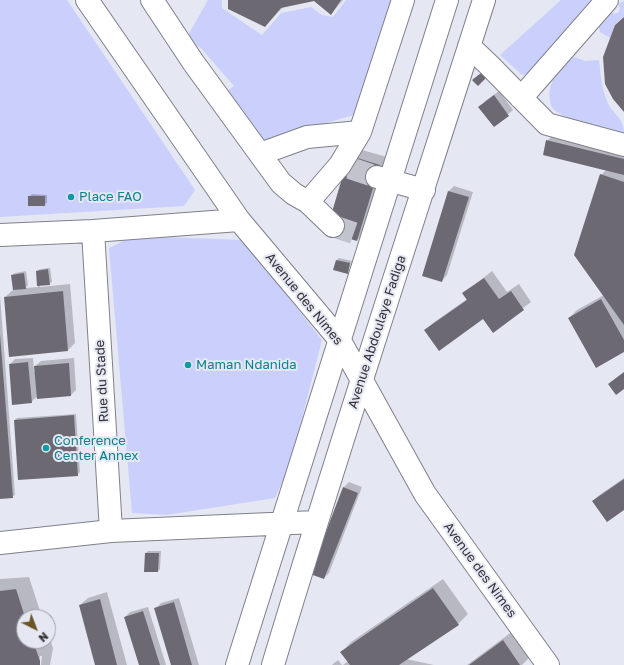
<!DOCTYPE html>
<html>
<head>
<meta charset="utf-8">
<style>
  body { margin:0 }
  #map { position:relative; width:624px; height:665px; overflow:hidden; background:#e5e7f2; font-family:"Golos Text",sans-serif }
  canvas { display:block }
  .north { position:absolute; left:16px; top:609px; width:40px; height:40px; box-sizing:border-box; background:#e5e7f2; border:1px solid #9d9fa7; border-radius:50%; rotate:138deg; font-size:11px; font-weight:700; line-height:16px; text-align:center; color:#323337 }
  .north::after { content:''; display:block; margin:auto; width:14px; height:18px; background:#685624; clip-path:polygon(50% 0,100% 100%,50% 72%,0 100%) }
</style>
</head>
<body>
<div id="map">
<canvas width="624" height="665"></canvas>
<div class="north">N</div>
</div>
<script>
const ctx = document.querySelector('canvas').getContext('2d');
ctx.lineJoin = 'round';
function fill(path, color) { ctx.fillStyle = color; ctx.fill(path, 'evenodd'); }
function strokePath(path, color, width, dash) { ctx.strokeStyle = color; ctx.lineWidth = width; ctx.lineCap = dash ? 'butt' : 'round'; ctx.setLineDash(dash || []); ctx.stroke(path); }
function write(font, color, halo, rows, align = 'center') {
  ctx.font = font + ' "Golos Text",sans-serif'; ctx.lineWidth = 4; ctx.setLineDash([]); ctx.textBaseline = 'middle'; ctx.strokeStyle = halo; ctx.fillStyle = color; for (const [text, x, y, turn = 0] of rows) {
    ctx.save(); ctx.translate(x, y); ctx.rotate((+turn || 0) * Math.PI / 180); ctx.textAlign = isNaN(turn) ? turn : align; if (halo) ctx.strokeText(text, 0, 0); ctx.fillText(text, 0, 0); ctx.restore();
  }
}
const green = new Path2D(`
  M0,0H67L195,190L184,206L0,217Z
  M208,0H222V8L262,35L281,13L311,7L322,15L333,17L346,0H397L357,114L261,142L223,94L234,86L201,48L186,39Z
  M561,0H597L530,74L522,75L500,55Z
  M624,1V17L615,24L610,38L600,32L599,26L611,11L614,14L619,12L620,8L618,4Z
  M574,57L585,61L599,60C601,74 601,87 607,101C612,114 624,117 624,133C606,128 572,122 557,112C552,109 550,104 550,99C547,81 561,67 574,57Z
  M134,236L243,240L322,340L290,465L275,498L166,515L132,513L109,248Z`);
const shadow = new Path2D(`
  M229,0H313L283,7L265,26Z
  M314,0H343L331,14Z
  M499,91L513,110L494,126L484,102Z
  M555,133L624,150V351L569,318L577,310L604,295L601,175L606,170L547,141Z
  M362,150L387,157L365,232L357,240L338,212L344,176L352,168L355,158Z
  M454,186L473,192L447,275L442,281L423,275L449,191Z
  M32,194L47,195V203L44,205L29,197Z
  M339,258L352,261L347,273L337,260Z
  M50,268L52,282L49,284L40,285V287L70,284L75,343L68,350L5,297L14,289L12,275L15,273L26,271L28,285L25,288L38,287L37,271L40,269Z
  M492,271L507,292L519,284L531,302L493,331L484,318L425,331L433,323L467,299L463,294Z
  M0,295L15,495L12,497L0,498Z
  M33,358L34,372L36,371L35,366L41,361L74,358L76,390L71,395L38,398V396L31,402L10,364L15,359Z
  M76,414L80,472L77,475L15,420L17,418Z
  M624,478V509L593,501L598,496Z
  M349,482L362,487L329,573L324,578L311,573L344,487Z
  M148,551H161L160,569L158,571L146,553Z
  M29,577L42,617H24V641H48V633L53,648L50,665H41L42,656H40L39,665H0V579Z
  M443,579L468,614L458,624L406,659L434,665H343L348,661L342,652L351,642Z
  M107,592L127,665H96L80,605L88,598Z
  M179,598L199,665H173L156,608L161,603Z
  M148,607L166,665H140L125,617L130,612Z
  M513,631L530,657L522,665H467Z
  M338,660L342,665H332L333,664Z`);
const building = new Path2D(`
  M228,0H341L331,15L314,1L281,8L265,27L228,9Z
  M624,17V112L613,99L605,84L603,57L615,25Z
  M481,73L486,78L478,86L472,80Z
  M494,95L509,116L494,127L478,107Z
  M546,140L624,159V175L543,155Z
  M354,157L380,165L357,241L331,233L337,213L332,212L343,175L348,177Z
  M600,174L624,182V325L574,255Z
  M448,191L469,197L442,282L422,276Z
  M28,196H45V206H28Z
  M336,260L350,263L348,274L333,270Z
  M48,269L50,285L37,286L36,271Z
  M24,273L26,289L13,290L11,275Z
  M484,278L499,299L511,291L524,310L493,333L483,319L439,351L424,330L467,300L462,293Z
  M63,291L68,351L9,357L4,297Z
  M601,299L624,340V352L596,368L568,318Z
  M0,334L13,498L0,499Z
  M28,362L32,403L12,405L9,364Z
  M69,363L71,396L37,399L34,366Z
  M624,372V389L616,395L608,384Z
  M74,415L78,476L18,480L14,420Z
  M624,479V510L607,522L592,501Z
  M343,487L358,493L324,579L310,574Z
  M145,553H159L158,572H144Z
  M433,588L459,625L399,665H350L340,652Z
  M16,589L25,617L24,641H33L40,661V665H0V591Z
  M100,599L117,665H95L79,605Z
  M174,602L192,665H171L154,608Z
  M143,611L160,665H139L124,617Z
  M503,640L520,665H469Z`);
const minorTunnel = new Path2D(`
  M350,168L377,177
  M333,226L359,235`);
const minor = new Path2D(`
  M87,0L239,220L339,339L425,494L548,665
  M152,0L193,62L281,183L294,194L308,202L340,165L360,132L403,0
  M469,46L489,65L547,124L624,145
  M521,98L607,0
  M260,154L307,137L360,132
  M377,177L424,190
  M308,202L333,226
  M93,231L239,220
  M0,235L93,231L111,531
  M0,543L111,531L316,522
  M237,665L447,0
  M273,665C340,442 413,222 484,0`);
const markers = [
  [71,197,4,"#0f9aa8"],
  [188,365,4,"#0f9aa8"],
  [46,448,4,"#0f9aa8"]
];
const cultureNames = [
  ["Place FAO",79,197],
  ["Maman Ndanida",196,365],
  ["Conference",54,441],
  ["Center Annex",54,456]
];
const streetNames = [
  ["Avenue des Nimes",304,299,51],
  ["Avenue Abdoulaye Fadiga",377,332,-72],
  ["Rue du Stade",102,381,-93],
  ["Avenue des Nimes",480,570,54]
];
fill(green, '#cad0fb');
fill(shadow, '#0003');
fill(building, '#6d6972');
strokePath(minorTunnel, '#c1c3cd', 22, [22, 11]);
strokePath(minor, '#7f808a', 24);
strokePath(minor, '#fff', 22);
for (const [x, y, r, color] of markers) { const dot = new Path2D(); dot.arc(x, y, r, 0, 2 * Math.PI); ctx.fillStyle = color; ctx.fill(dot); strokePath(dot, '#e5e7f2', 1.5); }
write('13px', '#0d838f', '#e5e7f2', cultureNames, 'left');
write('13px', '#323337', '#e5e7f2', streetNames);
</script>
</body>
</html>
